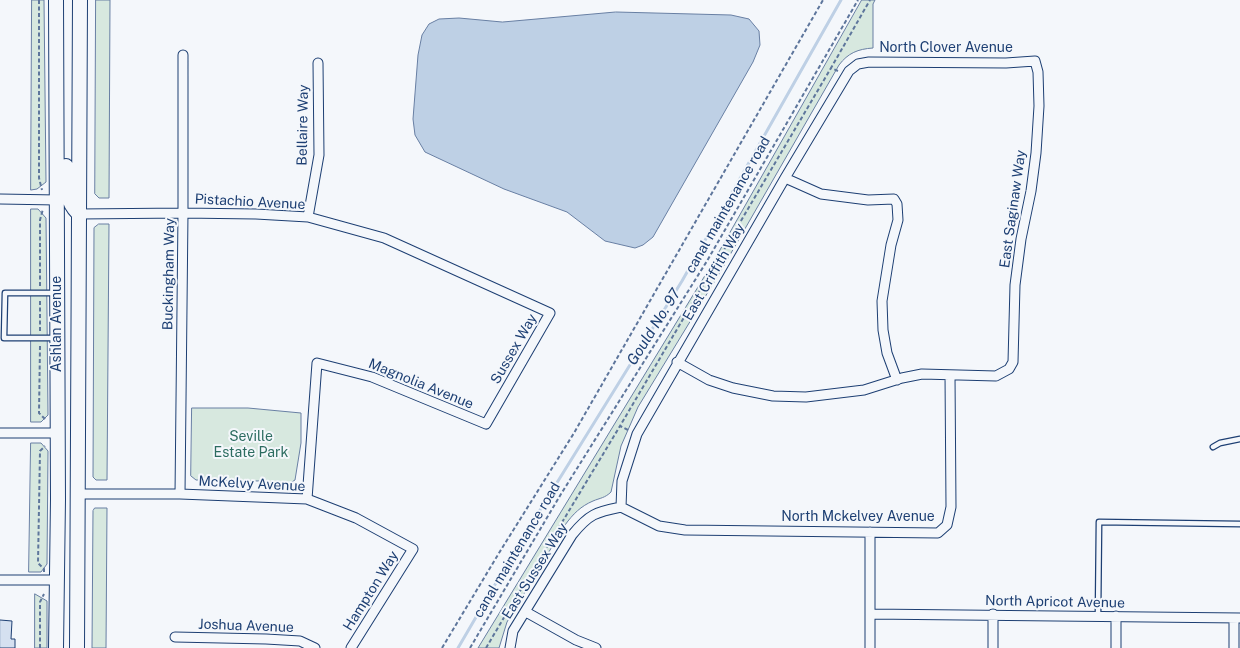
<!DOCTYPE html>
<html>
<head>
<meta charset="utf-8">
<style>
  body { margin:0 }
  canvas { display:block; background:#f4f7fb }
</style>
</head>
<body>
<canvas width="1240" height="648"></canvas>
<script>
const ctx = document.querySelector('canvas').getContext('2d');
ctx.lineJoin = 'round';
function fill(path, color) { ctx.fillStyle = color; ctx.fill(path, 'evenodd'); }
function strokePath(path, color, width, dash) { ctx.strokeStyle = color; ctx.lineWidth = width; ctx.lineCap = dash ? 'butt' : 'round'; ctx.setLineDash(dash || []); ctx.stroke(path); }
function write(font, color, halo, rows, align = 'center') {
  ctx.font = font + ' "Public Sans",sans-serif'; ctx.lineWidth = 4; ctx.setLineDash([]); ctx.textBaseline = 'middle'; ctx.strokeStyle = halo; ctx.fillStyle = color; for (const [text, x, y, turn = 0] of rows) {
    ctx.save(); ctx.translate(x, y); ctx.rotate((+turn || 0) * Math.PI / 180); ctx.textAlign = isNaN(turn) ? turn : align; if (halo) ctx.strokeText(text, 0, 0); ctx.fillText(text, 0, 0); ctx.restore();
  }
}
const green = new Path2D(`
  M32,0H44L46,182L37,189L31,190Z
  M96,0H110L109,198H99L95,194Z
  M862,0H875L873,4V48C858,49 848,53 839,65L719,274L638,407L621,446L611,492C605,498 600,498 593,501C581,506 573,514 565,525L507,622L499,648H478L712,264Z
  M31,209H38L46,218L48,415L41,422H31Z
  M99,224H109L107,480H96L93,477L94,228Z
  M192,408H248L301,413V443L295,480L290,483L261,481L196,480L191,476Z
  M31,443H41L48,451L47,564L41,572H29Z
  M95,508H107L106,648H92L93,511Z
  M35,594L47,601V648H35Z`);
const water = new Path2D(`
  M616,12L731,15L749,19L759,31L760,45L753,62L653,237L643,245L635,248L605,241L567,212L504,189L425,152L415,135L413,119L418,55L422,35L429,24L439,19L459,18L502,22Z`);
const stream = new Path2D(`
  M458,648L514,552L682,281L841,0`);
const building = new Path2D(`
  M0,620L12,621L11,639H15V648H0Z`);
const path = new Path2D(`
  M39,0V178L42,190
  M838,71L831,68L870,0
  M40,286V220L43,209
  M40,331V301
  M40,346L39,413L45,419
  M628,430L620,426L831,68
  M563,531L558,529L620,426
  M44,572V569L38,563L40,451L45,446
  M514,612L509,609L558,529
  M40,648V602L44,594
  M442,648L499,553L574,433L823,0
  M470,648L561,494L707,261L858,0
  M486,648L509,609`);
const lane = new Path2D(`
  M55,338H4L5,293H56
  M1213,447L1220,443L1240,439
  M1098,616L1099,522L1240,524`);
const street = new Path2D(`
  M785,178L821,194L868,200L894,199L897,204L898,220L891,245L882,301L883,330L887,353L897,380
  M0,199L57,200
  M79,214L183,213L256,214L308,217L384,238L550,313L486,424L372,377L317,363L307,499
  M308,217L319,155L318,63
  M0,433H58
  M78,494H180L307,499L356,518L413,549L351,648
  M180,494L183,213V55
  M621,507L622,481L637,434L785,178L849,71L858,64L869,62L1006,63L1035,61L1038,72L1039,106L1036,153L1031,191L1021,239L1015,285L1013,362L1009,369L996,376L922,374L902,378L864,390L806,397L773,396L733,388L709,380L677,362
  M621,507L659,526L685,530L938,533L947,525L951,507L950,375
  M0,580H56
  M526,612L576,640L596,648
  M870,614L1240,618
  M1116,616V648
  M175,637L266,639L300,641L315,648
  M510,648L513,631L572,535C589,514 596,512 621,507
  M870,648V532
  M993,648V614
  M1234,648V618`);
const secondary = new Path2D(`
  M66,166C66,183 65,201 78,213
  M56,648L58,499L56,0
  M77,648L80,0`);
const streetNames = [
  ["North Clover Avenue",946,48],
  ["Bellaire Way",303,125,-89],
  ["Pistachio Avenue",250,202,3],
  ["canal maintenance road",728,205,-60],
  ["East Saginaw Way",1013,209,-82],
  ["East Criffith Way",714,272,-60],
  ["Buckingham Way",169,274,-89],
  ["Ashlan Avenue",57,324,-90],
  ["Sussex Way",514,349,-60],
  ["Magnolia Avenue",421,384,22],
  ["McKelvy Avenue",252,484,3],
  ["North Mckelvey Avenue",858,517],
  ["canal maintenance road",517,550,-59],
  ["East Sussex Way",535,571,-58],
  ["Hampton Way",371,591,-58],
  ["North Apricot Avenue",1055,602,1],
  ["Joshua Avenue",246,626,2]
];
const parkNames = [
  ["Seville",251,437],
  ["Estate Park",251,453]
];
const waterNames = [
  ["Gould No. 97",654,327,-58]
];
fill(green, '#d7e8df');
strokePath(green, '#687fa3', 1);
fill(water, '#bed0e5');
strokePath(water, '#687fa3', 1);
strokePath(stream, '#bed0e5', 3);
fill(building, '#d5e0f0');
strokePath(building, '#1d3f73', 1);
strokePath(lane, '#1d3f73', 7);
strokePath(street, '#1d3f73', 11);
strokePath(secondary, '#1d3f73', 16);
strokePath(path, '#5e769c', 2, [4, 2.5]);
strokePath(lane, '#f4f7fb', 4.5);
strokePath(street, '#f4f7fb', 9);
strokePath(secondary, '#f4f7fb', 14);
write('14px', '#1d3f73', '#f4f7fb', streetNames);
write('14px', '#2c6c60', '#f4f7fb', parkNames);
write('italic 15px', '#1d3f73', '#f4f7fb', waterNames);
</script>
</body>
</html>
